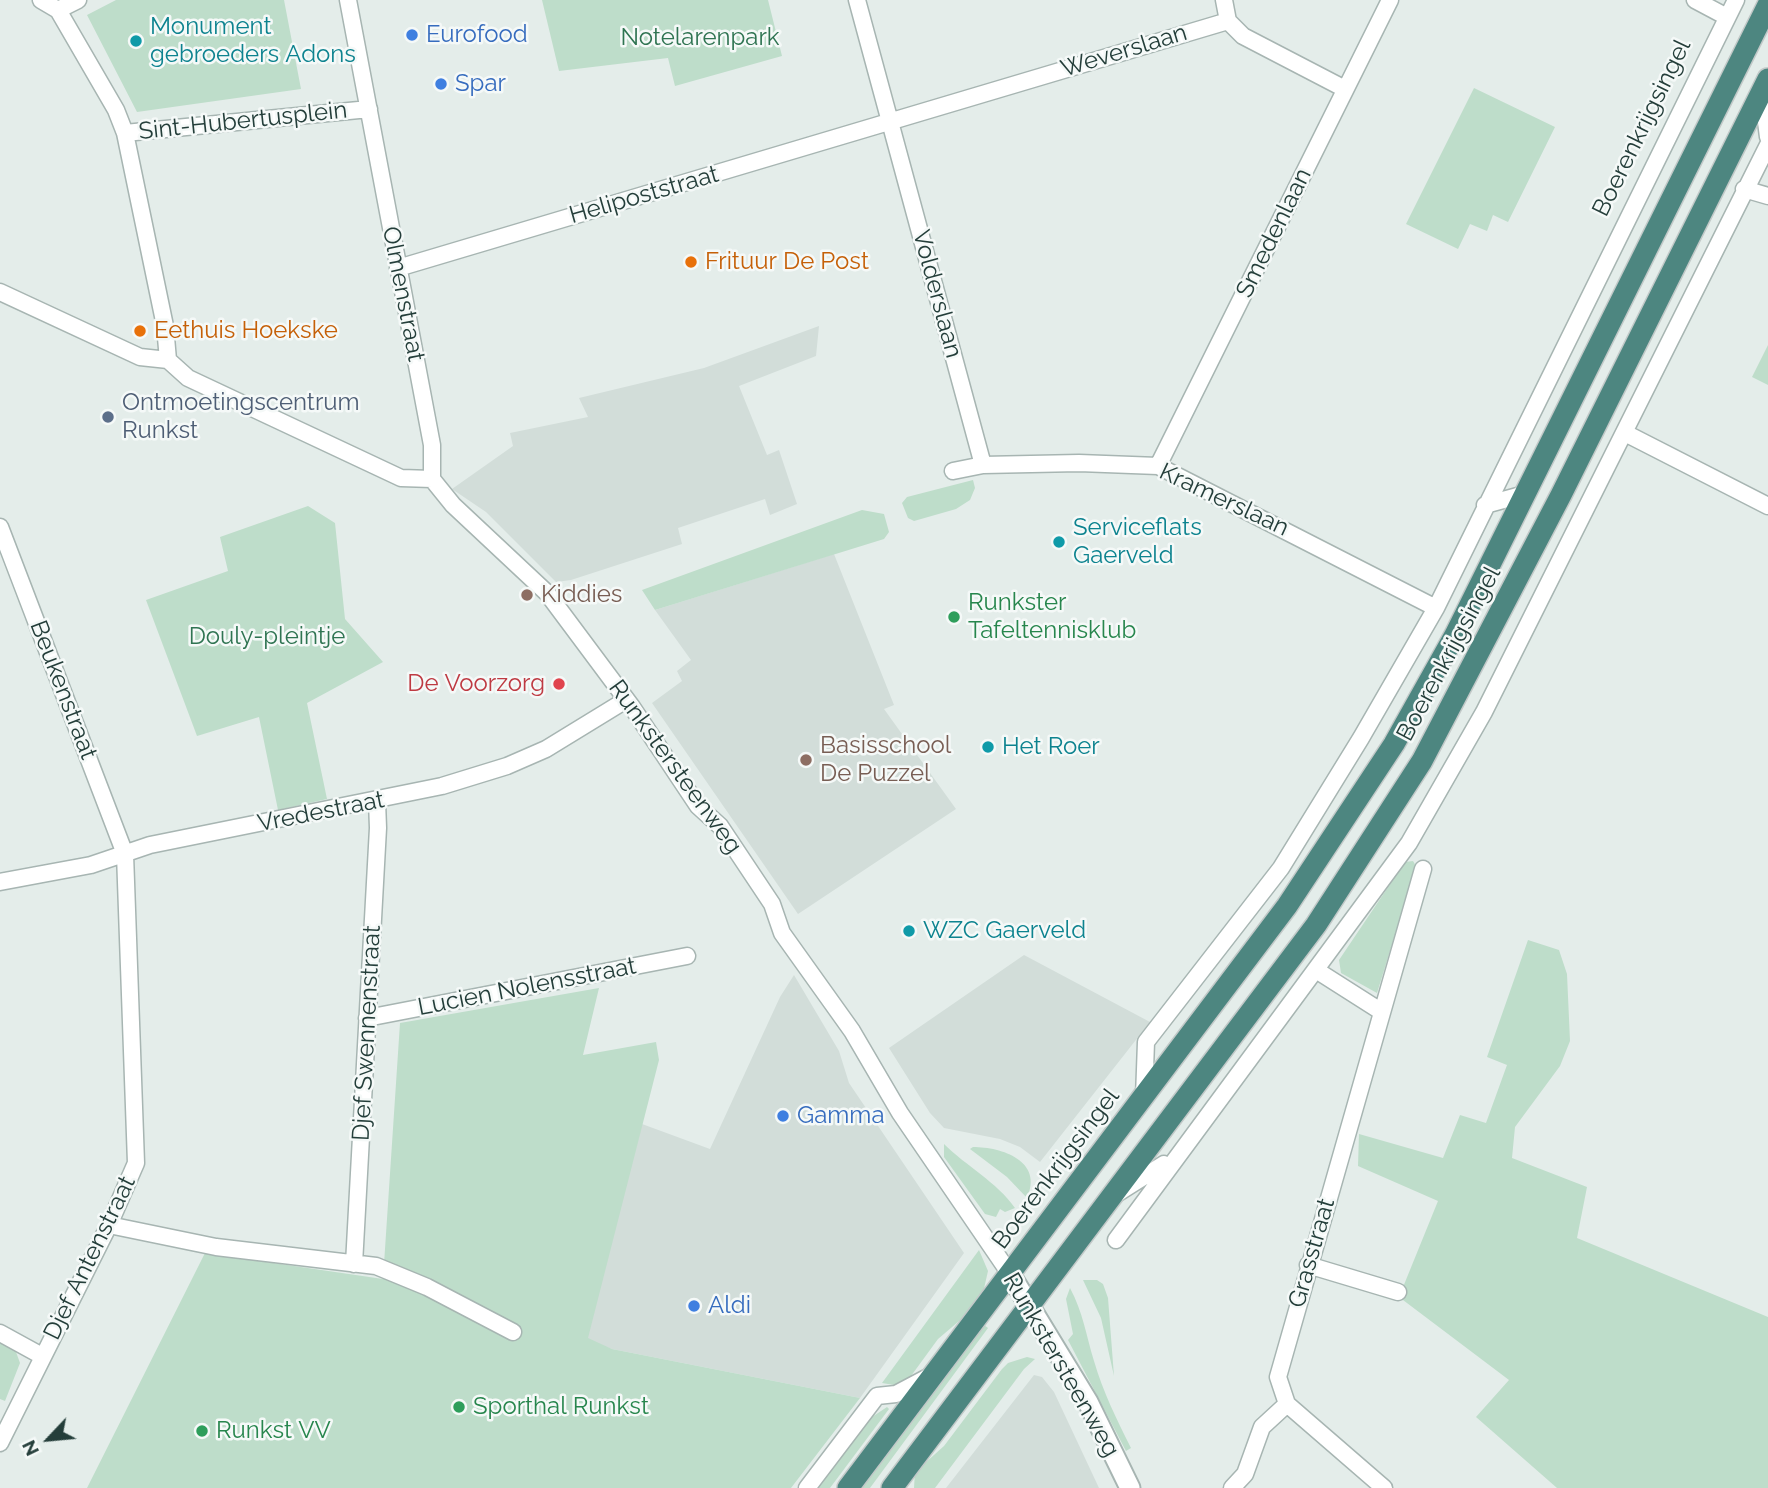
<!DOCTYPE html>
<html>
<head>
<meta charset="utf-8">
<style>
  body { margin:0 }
  #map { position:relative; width:1768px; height:1488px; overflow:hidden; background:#e4edea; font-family:Raleway,sans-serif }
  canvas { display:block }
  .north { position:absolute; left:14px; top:1404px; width:70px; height:70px; -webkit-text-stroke:5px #f5f9f8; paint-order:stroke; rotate:244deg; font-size:19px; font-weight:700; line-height:28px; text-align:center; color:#243e3a }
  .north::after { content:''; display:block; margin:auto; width:24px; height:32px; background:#243e3a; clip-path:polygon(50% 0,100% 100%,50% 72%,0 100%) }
</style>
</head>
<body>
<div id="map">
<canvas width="1768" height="1488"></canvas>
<div class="north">N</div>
</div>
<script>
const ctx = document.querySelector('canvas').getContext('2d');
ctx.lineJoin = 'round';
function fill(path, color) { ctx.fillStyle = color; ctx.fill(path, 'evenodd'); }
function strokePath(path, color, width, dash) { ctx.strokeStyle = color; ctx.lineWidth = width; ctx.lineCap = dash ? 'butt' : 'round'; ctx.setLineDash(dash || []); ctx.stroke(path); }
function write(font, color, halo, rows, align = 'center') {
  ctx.font = font + ' Raleway,sans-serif'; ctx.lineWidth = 5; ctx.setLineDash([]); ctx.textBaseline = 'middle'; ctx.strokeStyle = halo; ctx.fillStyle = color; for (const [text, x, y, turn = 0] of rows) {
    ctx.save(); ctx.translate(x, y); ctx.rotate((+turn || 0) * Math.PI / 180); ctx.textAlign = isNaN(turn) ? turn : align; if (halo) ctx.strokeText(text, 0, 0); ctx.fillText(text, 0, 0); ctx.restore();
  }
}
const built = new Path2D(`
  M819,326L816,356L739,386L767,455L779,450L797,504L770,515L765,499L678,528L682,544L571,580L556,582L486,512L452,489L513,446L510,433L588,417L579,398L704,368Z
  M834,554L894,705L884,709L956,809L798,914L652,703L682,681L677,671L691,660L655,610Z
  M1024,955L1150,1022L1040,1162L1020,1147L1000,1139L944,1128L930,1113L889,1048Z
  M794,975L839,1051L849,1083L964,1253L860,1398L612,1349L586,1341L642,1124L710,1149L780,997Z
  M1034,1375L1042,1377L1054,1392L1099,1488H946Z`);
const green = new Path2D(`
  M116,0H284L301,89L137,112L87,15Z
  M542,0H768L782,56L675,86L668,58L559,71Z
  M1474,88L1555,127L1508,222L1493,215L1487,231L1470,224L1458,249L1406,224Z
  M1768,345V385L1752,377Z
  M973,480L975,488L970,500L956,509L914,521L908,518L902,503L907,497Z
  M308,506L335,523L345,619L383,662L307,703L327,799L278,810L259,717L197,736L146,600L228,571L220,537Z
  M862,510L884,514L889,532L884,539L655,610L642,590Z
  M1413,861L1416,866L1414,873L1377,993L1341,973L1339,960L1405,862Z
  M1528,940L1559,950L1567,974L1570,1041L1560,1066L1515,1127L1512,1158L1587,1187L1577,1238L1768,1317V1488H1557L1476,1417L1509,1380L1399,1297L1438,1201L1358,1166L1359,1134L1443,1158L1460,1115L1486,1123L1507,1065L1487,1057Z
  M599,988L583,1055L656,1042L659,1060L588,1338L612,1349L860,1398L791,1488H87L205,1253L383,1279L400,1023Z
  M944,1144C966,1166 997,1182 1015,1208L1005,1212L1000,1209L996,1217L985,1214L944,1157Z
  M973,1147C1002,1147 1044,1161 1027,1198L1007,1177L970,1149Z
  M979,1250L988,1271L983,1293L965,1316L938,1339L911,1376L894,1385L882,1383Z
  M1083,1280H1097L1103,1284L1108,1298L1114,1376L1101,1318Z
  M1070,1288C1083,1312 1086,1335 1094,1361C1103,1392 1117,1420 1131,1448L1126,1451L1068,1340L1073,1334L1066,1299Z
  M983,1324L988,1328L870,1488H861Z
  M0,1341L16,1352L20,1363L5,1401L0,1399Z
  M1027,1357L1035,1359L1024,1369L935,1488H914L915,1472L944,1446L1002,1369L1008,1363Z
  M887,1407L889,1409L830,1488H816L869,1419Z`);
const minor = new Path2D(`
  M41,0L58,10L116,110L125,133L165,326L168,360
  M348,0L432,445V479
  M857,0L983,465
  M1224,0L1228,21
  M1695,0L1727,17
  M58,10L78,0
  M1762,91L1768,137
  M125,133L369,109
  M1744,189L1768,196
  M398,268L1228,21L1243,36L1345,89
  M0,292L140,357L168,360L188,378L401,478L432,479
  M1625,433L1768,506
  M1158,466L1390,0
  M953,471L983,465L1079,463L1158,466L1436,608
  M432,479L453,505L547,593L632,707L698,806L720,826L772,904L782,933L852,1031L900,1113L1010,1274
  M1485,505L1525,494
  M0,527L125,854L136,1163L109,1225L0,1443
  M0,882L91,865L150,845L442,786L507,766L546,749L626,700
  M1316,970L1382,1012
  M367,1018L687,956
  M1144,1097L1146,1042L1281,868L1361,738L1436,608L1736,0
  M1118,1193L1164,1164
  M109,1225L216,1247L376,1266L427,1287L513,1332
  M1116,1240L1409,843L1484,712L1768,145
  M354,1264L378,828L377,801
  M1308,1265L1398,1292
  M0,1333L42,1356
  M807,1488L877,1396L896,1394L930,1376
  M1232,1488L1245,1474L1262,1427L1287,1404
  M1384,1488L1287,1404L1278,1377L1423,869`);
const tertiary = new Path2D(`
  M1010,1274L1088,1402L1130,1488`);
const trunk = new Path2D(`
  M848,1488L1287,906L1394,744L1455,635L1768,5
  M892,1488L1316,925L1422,761L1561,495L1768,79`);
const markers = [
  [412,35,7,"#3f7fe0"],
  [136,41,7,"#0f9aa8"],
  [441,84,7,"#3f7fe0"],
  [691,262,7,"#e8710a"],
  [140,331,7,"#e8710a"],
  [108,417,7,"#5c6f8a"],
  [1059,542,7,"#0f9aa8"],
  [527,595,7,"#8d6e63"],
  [954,617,7,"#2e9e5b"],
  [559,684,7,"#e0444e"],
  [988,747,7,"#0f9aa8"],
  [806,760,7,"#8d6e63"],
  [909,931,7,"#0f9aa8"],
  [783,1116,7,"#3f7fe0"],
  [694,1306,7,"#3f7fe0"],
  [459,1407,7,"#2e9e5b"],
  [202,1431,7,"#2e9e5b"]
];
const cultureNames = [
  ["Monument",150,27],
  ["gebroeders Adons",150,55],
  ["Serviceflats",1073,528],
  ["Gaerveld",1073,556],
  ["Het Roer",1002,747],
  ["WZC Gaerveld",923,931]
];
const shopNames = [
  ["Eurofood",426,35],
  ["Spar",455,84],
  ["Gamma",797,1116],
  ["Aldi",708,1306]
];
const parkNames = [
  ["Notelarenpark",700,38],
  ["Douly-pleintje",267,637]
];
const streetNames = [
  ["Weverslaan",1124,51,-17],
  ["Sint-Hubertusplein",243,121,-6],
  ["Boerenkrijgsingel",1642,128,-64],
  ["Helipoststraat",644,195,-16],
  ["Smedenlaan",1274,233,-64],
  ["Olmenstraat",403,294,79],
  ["Volderslaan",937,294,75],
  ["Kramerslaan",1224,500,25],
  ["Boerenkrijgsingel",1449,654,-62],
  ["Beukenstraat",63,690,69],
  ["Runkstersteenweg",675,767,54],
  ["Vredestraat",321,812,-11],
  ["Lucien Nolensstraat",527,987,-11],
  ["Djef Swennenstraat",367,1033,-87],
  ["Boerenkrijgsingel",1056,1169,-53],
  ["Grasstraat",1312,1253,-74],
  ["Djef Antenstraat",90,1258,-64],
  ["Runkstersteenweg",1061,1365,60]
];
const foodNames = [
  ["Frituur De Post",705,262],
  ["Eethuis Hoekske",154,331]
];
const serviceNames = [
  ["Ontmoetingscentrum",122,403],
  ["Runkst",122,431]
];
const educationNames = [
  ["Kiddies",541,595],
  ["Basisschool",820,746],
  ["De Puzzel",820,774]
];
const leisureNames = [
  ["Runkster",968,603],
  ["Tafeltennisklub",968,631],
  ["Sporthal Runkst",473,1407],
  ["Runkst VV",216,1431]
];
const healthNames = [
  ["De Voorzorg",545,684]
];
fill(built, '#d2ddd9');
fill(green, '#beddca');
strokePath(minor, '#a7b5b2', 19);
strokePath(tertiary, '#a7b5b2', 23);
strokePath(trunk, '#c2c9c8', 24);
strokePath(minor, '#fff', 16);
strokePath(tertiary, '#fff', 19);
strokePath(trunk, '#4d8680', 21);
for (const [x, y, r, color] of markers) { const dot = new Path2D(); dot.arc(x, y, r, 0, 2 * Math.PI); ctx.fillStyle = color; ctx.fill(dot); strokePath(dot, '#f5f9f8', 2.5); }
write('24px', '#0d838f', '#f5f9f8', cultureNames, 'left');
write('24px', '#366cbe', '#f5f9f8', shopNames, 'left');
write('24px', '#2f7452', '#f5f9f8', parkNames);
write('24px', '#243e3a', '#f5f9f8', streetNames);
write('24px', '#c56008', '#f5f9f8', foodNames, 'left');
write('24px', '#4e5e75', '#f5f9f8', serviceNames, 'left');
write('24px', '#785e54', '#f5f9f8', educationNames, 'left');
write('24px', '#27864d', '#f5f9f8', leisureNames, 'left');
write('24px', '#be3a42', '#f5f9f8', healthNames, 'right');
</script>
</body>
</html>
